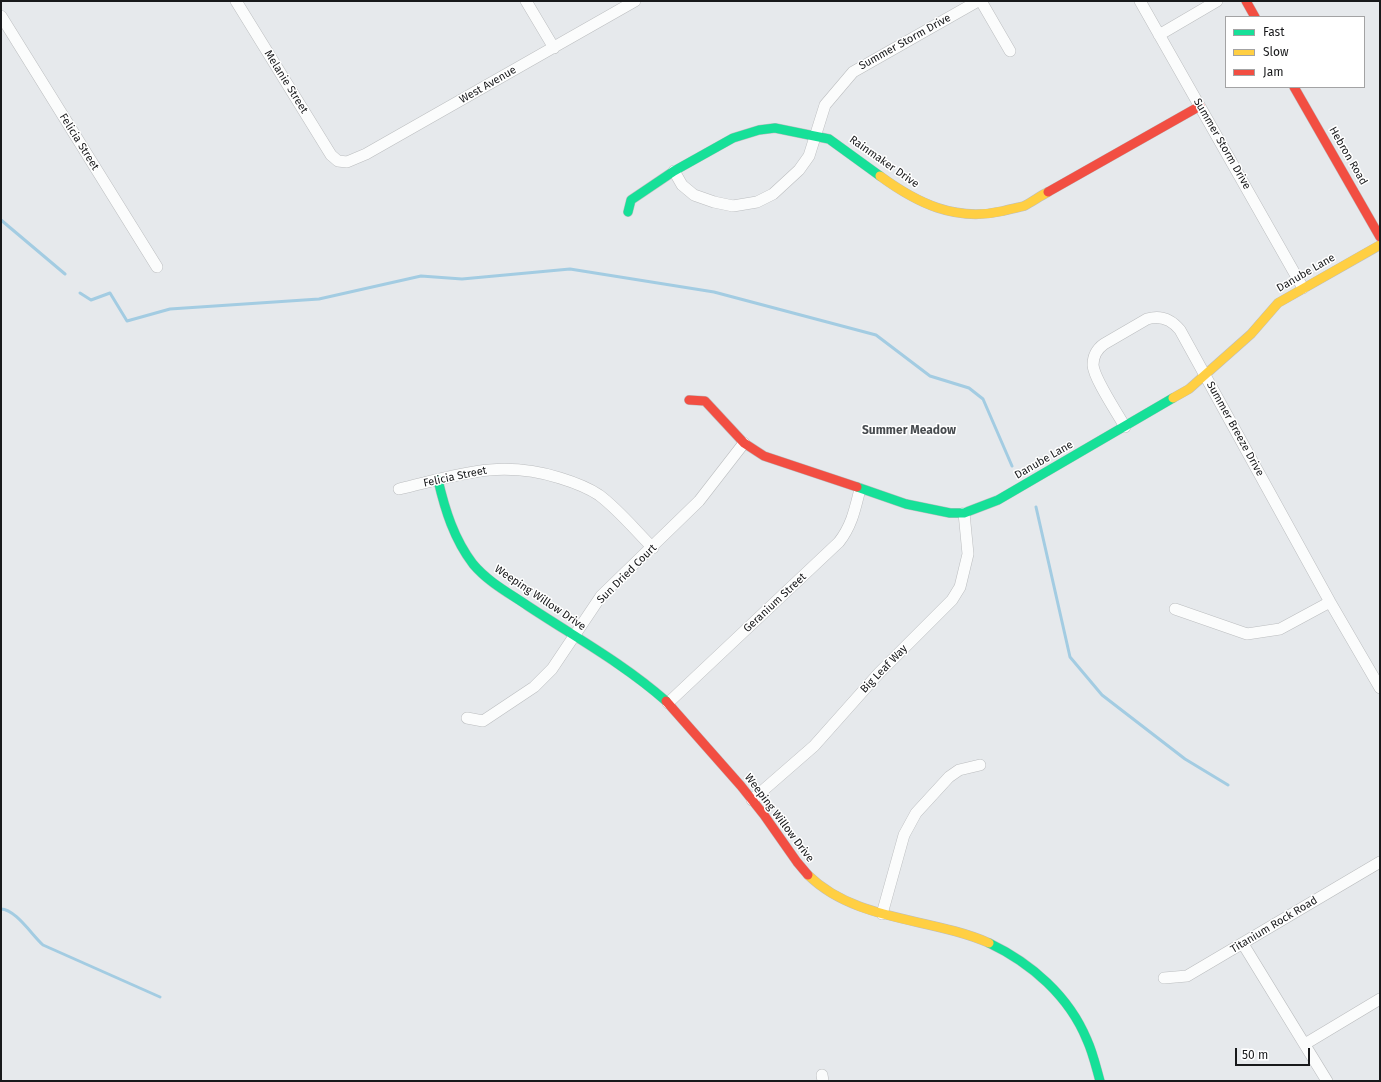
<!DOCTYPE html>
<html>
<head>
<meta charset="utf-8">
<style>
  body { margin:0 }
  #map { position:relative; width:1381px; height:1082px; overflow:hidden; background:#e6e9ec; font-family:"Fira Sans",sans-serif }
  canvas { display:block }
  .frame { position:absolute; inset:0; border:2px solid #18191b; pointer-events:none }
  .legend { position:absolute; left:1225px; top:16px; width:140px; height:72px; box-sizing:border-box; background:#fff; border:1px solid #a3a3a4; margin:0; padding:5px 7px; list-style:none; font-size:12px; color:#18191b }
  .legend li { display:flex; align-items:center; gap:8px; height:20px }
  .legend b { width:20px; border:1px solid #a3a3a4 }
  .scale { position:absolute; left:1235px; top:1048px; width:75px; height:18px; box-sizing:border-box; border:2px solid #18191b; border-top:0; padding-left:5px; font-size:12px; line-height:14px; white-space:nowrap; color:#18191b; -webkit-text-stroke:3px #fff; paint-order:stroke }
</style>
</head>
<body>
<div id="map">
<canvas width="1381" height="1082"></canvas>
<div class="frame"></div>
<ul class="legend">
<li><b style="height:5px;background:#16e098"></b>Fast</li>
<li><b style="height:5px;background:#ffcf43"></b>Slow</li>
<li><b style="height:5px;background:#f24e42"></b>Jam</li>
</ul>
<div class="scale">50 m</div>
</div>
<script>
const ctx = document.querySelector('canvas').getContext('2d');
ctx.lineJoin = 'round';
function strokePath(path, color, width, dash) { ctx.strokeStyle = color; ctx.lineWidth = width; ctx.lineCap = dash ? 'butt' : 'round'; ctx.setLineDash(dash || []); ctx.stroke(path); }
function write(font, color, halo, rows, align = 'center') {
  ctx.font = font + ' "Fira Sans",sans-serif'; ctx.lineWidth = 3; ctx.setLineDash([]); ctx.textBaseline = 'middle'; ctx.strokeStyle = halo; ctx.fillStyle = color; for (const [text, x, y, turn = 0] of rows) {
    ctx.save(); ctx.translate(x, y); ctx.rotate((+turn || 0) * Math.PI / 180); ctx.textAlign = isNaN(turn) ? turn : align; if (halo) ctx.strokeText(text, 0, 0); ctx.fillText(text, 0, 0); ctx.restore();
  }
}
const stream = new Path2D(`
  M1,220L65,274
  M80,293L91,300L110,293L127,321L170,309L319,299L421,276L462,279L570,269L714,292L876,335L930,376L969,388L983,399L1012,466
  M1036,507L1070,657L1102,695L1185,759L1228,785
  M1,909C15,909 32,935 43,945L160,997`);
const street = new Path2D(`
  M236,1L331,155L338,161L347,162L366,154L635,1
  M526,1L554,48
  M981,1L1010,51
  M1140,1L1303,288
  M1,16L157,267
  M1159,35L1217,1
  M674,171L682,185L694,195L714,202L733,206L757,202L773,194L799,170L809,156L825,105L853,72L978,1
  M1125,427C1118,414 1094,379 1093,365C1093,356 1097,349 1104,344L1147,319C1160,315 1171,319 1180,330L1330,602L1380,688
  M399,489C458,475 499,459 560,478C573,482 587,487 599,495C619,510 635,530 653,548
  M1175,609L1247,634L1280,629L1330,602
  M668,703L839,542C852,525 855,509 860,489
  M467,718L483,721L534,687L552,669L601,596L699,501L744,443
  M752,800L814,746L879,673L952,600L960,587L968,554L964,513
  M882,914L904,835L916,813L949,777L959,770L980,765
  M1243,944L1327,1081
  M1164,978L1187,976L1380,862
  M1305,1044L1380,999
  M822,1075L823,1081`);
const fast = new Path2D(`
  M628,212L631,200L674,171L733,138L759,130L775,128L829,139L880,176
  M438,480C445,510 454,539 473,564C488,582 509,593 528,606C575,637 624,664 666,701
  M857,487L906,504L950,513H964L998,500L1173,398
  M989,943C1031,963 1069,996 1087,1040C1093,1053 1096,1067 1100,1081`);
const slow = new Path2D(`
  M880,176C917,203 955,222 1003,211C1009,209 1017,208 1024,206C1032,202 1040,196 1048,192
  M1173,398L1189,389L1251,334L1278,303L1380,245
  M808,875C856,922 930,917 989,943`);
const jam = new Path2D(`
  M1246,1L1255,17
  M1294,87L1380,237
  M1048,192L1200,106
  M689,400L705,401L744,443L764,456L857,487
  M666,701L741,786L764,815L797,862L808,875`);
const streetNames = [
  ["Summer Storm Drive",905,42,-29],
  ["Melanie Street",286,82,58],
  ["West Avenue",488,85,-30],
  ["Felicia Street",79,142,58],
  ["Summer Storm Drive",1222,144,60],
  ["Hebron Road",1348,156,60],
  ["Rainmaker Drive",884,162,35],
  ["Danube Lane",1306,273,-30],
  ["Summer Breeze Drive",1235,429,61],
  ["Danube Lane",1044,460,-30],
  ["Felicia Street",455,477,-12],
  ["Sun Dried Court",627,574,-45],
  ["Weeping Willow Drive",540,598,34],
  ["Geranium Street",775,603,-43],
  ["Big Leaf Way",884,669,-46],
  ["Weeping Willow Drive",779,818,53],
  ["Titanium Rock Road",1274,925,-31]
];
const neighbourhoodNames = [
  ["Summer Meadow",909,431]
];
strokePath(stream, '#a3cce2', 3);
strokePath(street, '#bbbdbf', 12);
strokePath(fast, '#bbbdbf', 10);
strokePath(slow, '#bbbdbf', 10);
strokePath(jam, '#bbbdbf', 10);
strokePath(street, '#fbfcfc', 11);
strokePath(fast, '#16e098', 9);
strokePath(slow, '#ffcf43', 9);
strokePath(jam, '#f24e42', 9);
write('11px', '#18191b', '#fff', streetNames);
write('bold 12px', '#474b4f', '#fff', neighbourhoodNames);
</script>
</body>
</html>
